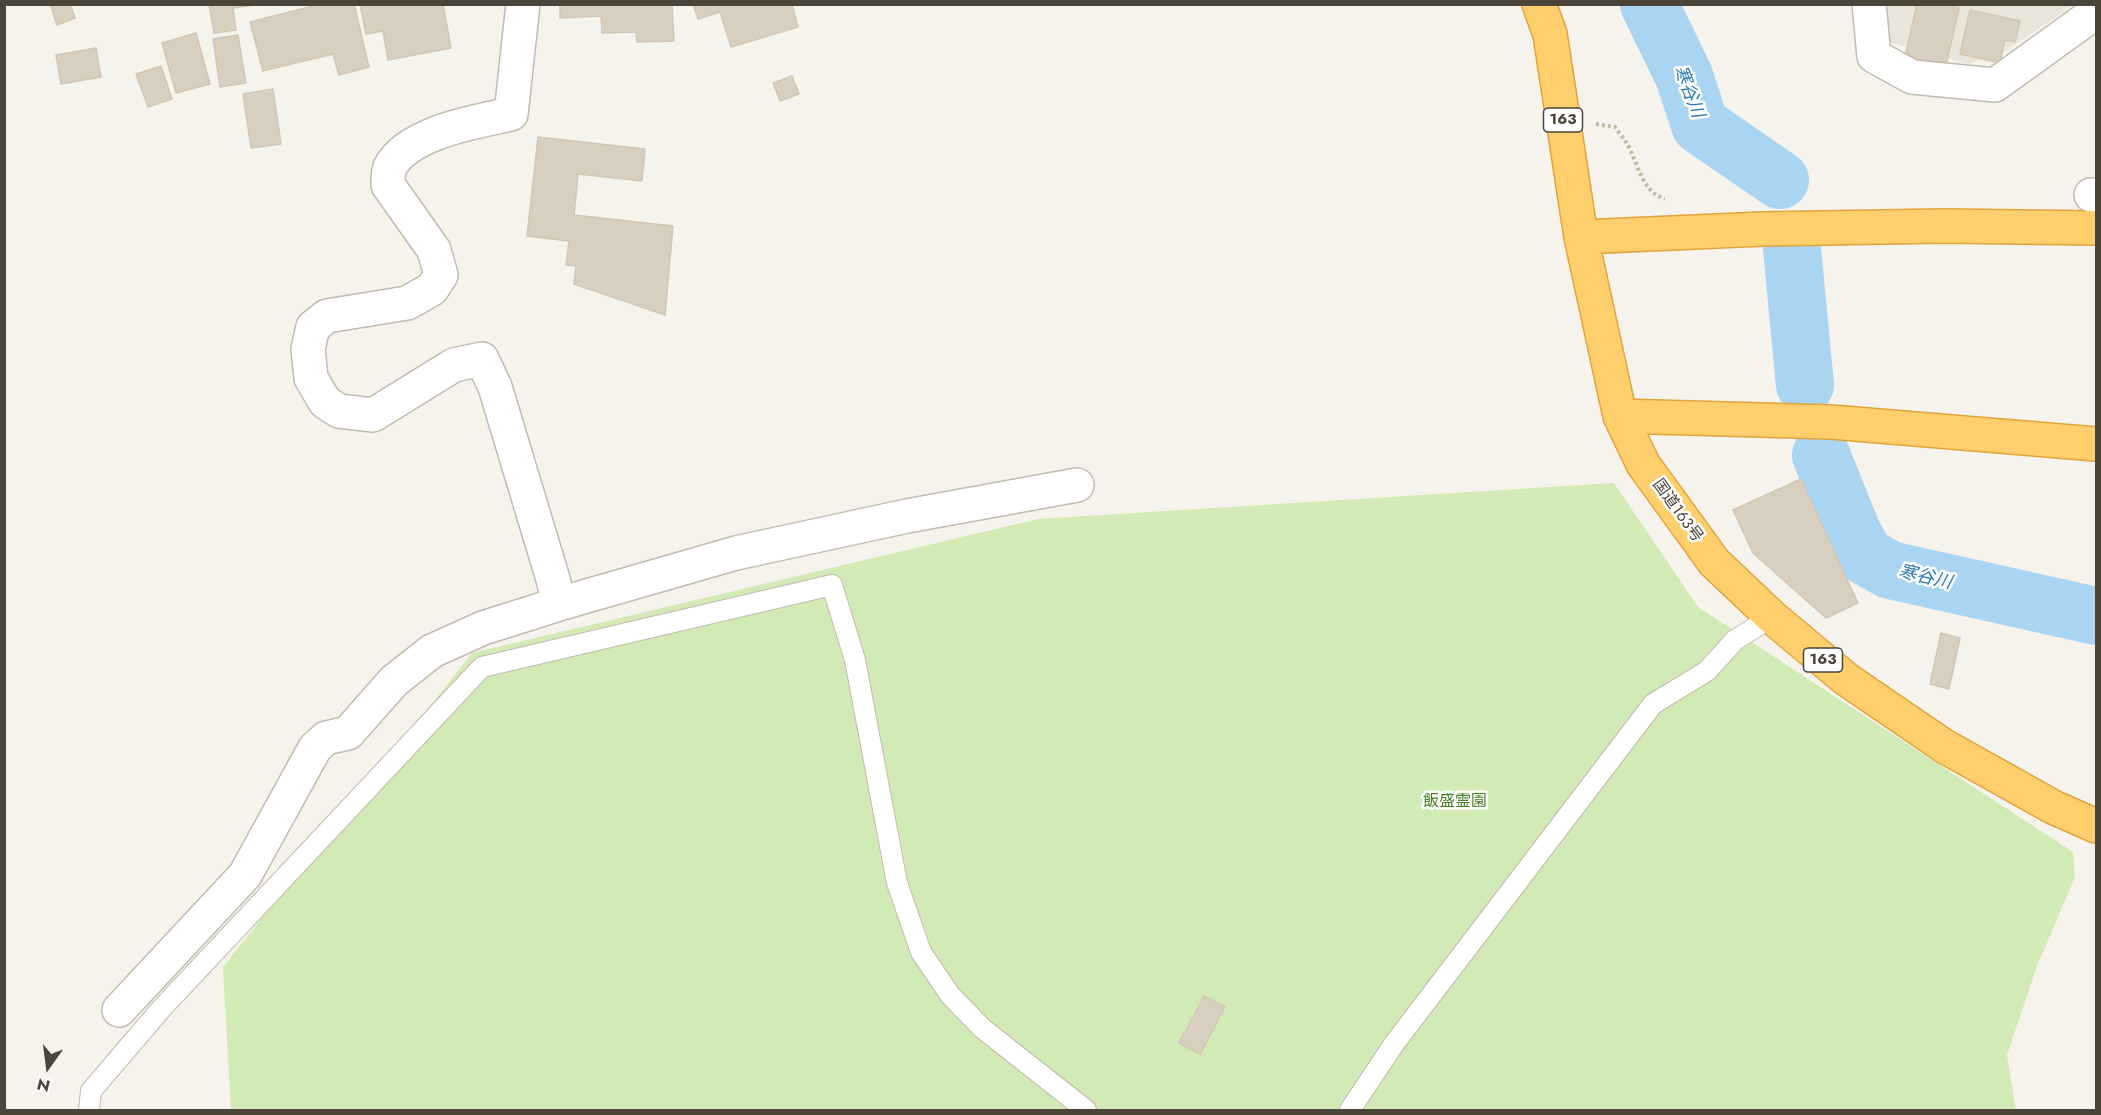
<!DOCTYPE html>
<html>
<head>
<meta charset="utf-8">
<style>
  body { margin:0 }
  #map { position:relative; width:2101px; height:1115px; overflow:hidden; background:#f6f3ec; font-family:Jost,sans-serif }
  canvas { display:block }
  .frame { position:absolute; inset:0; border:6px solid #4b4439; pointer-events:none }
  .north { position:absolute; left:18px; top:1037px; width:60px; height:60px; -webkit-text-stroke:4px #fff; paint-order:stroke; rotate:194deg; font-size:16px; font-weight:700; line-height:24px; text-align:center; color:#4b4439 }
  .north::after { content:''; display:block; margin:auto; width:21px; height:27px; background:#4b4439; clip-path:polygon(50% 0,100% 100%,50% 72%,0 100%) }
</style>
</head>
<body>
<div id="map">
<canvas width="2101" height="1115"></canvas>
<div class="frame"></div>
<div class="north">N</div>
</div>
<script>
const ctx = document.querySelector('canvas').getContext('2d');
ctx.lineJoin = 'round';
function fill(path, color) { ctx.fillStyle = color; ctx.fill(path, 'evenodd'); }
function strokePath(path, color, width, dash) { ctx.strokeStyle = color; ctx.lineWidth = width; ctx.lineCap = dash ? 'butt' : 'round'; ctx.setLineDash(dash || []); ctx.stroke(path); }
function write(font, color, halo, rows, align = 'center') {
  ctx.font = font + ' Jost,"Noto Sans JP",sans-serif'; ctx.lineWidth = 5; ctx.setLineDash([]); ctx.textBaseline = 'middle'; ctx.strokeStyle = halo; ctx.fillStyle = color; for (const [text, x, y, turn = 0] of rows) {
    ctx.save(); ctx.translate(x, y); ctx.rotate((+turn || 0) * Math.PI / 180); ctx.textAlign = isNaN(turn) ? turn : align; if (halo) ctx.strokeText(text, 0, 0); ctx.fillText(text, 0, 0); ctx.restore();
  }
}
const residential = new Path2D(`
  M1879,5H2071L2063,12L2007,50L1968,64L1892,43L1879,28Z`);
const green = new Path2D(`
  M1614,483L1698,607L2073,852L2075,877L2037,966L2007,1055L2016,1110H231L223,967L472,653L1038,519Z`);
const river = new Path2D(`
  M1649,4L1684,76L1700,125L1780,180
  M1792,248L1805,385
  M1821,455L1852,532L1865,556L1890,570L2096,616`);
const building = new Path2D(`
  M50,4H70L75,18L57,25Z
  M209,4H262L233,8L236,30L214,33Z
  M321,4H354L369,67L339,75L333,54L263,71L250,22Z
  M360,4H443L451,48L388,60L383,31L366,34Z
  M560,4H672L674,41L637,42L636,32L602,33L601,16L560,18Z
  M693,4H792L798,27L731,47L720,12L698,19Z
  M1917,4H1943L1959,8L1946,66L1905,57Z
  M1970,10L2020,21L2015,42L2005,40L2000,63L1960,54Z
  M196,33L210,84L176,93L162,43Z
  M238,35L246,83L220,87L213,39Z
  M96,48L101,77L61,84L56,55Z
  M161,66L172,99L148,107L136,74Z
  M792,76L799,94L780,101L773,83Z
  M273,89L281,144L251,148L243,94Z
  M538,137L645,149L642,181L578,174L574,215L673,226L665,315L574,284L576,266L566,265L569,241L527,236Z
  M1801,479L1858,603L1826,618L1753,553L1733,510Z
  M1941,633L1960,638L1949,689L1930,684Z
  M1204,996L1225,1007L1200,1054L1179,1043Z`);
const path = new Path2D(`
  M1596,124L1615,127C1618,132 1623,137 1626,142C1638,161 1640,191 1665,199`);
const lane = new Path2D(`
  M89,1110L91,1091L162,1008L482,667L832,585L855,660L897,883L921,952L950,995L982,1028L1086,1110
  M1350,1110L1394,1044L1653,704L1707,671L1735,640L1772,617`);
const street = new Path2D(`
  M523,4L511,114C475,122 409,132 390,167C388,172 388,179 388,185L434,250L441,275L432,289L407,303L327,316L313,327L308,349L311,378L325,402L339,411L373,415L454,365L482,359L495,387L553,579L559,604
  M1869,4L1874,56L1912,77L1995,85L2096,12
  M2091,195H2096
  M119,1010L245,875L315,748L326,738L348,733L394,681L432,651L483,628L559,604L736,553L907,516L1077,485`);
const highway = new Path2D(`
  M1539,4L1550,34L1581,237L1620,416L1643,464L1714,562L1772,617L1846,679L1944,746L2053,807L2096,826
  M1581,237L1763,229L1944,226L2096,228
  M1620,416L1831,422L2096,444`);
const shields = [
  [1563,120,39],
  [1823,660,39]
];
const shieldNames = [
  ["163",1563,120],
  ["163",1823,660]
];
const streetNames = [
  ["国道163号",1677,511,54]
];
const parkNames = [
  ["飯盛霊園",1455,802]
];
const waterNames = [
  ["寒谷川",1688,92,69],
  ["寒谷川",1925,578,13]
];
fill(residential, '#eae5da');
fill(green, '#d2eab5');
strokePath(river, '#a9d4f2', 58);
fill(building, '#d8cfc1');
strokePath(building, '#d3c7b4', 1.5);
strokePath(lane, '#c2bbae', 22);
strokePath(street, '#c2bbae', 36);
strokePath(highway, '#e0a43c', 36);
strokePath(path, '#c4b79f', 4, [3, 3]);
strokePath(lane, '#fff', 20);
strokePath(street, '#fff', 33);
strokePath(highway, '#ffcf6e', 33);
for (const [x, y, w] of shields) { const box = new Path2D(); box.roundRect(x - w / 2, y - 12, w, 24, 4.5); ctx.fillStyle = '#fff'; ctx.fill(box); strokePath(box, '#4b4439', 1.5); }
write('bold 15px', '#4b4439', null, shieldNames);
write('16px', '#4b4439', '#fff', streetNames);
write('16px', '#4a7f2a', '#fff', parkNames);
write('italic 18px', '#2e7ab2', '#fff', waterNames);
</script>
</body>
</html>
